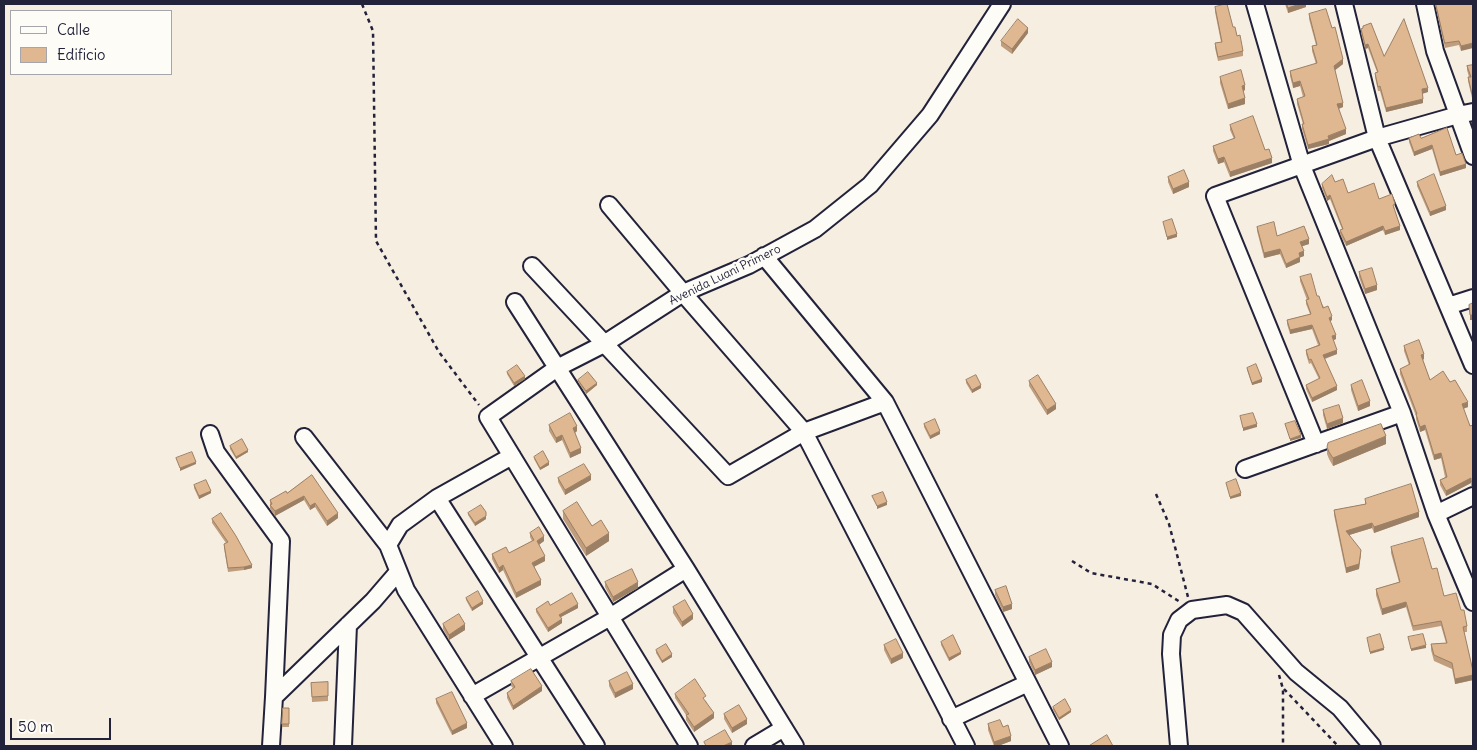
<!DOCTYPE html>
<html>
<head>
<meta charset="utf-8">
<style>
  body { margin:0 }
  #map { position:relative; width:1477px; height:750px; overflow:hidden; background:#f7eee2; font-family:Delius,sans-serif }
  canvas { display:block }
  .frame { position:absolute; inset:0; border:5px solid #22223b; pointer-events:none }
  .legend { position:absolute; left:10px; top:10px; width:162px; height:65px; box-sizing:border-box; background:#fdfcf7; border:1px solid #a5a5ac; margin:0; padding:6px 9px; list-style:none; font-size:15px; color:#22223b }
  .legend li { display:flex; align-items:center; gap:10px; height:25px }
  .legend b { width:25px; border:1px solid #a5a5ac }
  .scale { position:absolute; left:10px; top:718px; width:101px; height:22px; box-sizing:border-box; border:2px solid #22223b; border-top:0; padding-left:6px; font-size:15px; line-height:18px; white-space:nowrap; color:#22223b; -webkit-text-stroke:4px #fdfcf7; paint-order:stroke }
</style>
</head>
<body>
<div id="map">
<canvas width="1477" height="750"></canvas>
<div class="frame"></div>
<ul class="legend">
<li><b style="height:6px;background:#fdfcf7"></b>Calle</li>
<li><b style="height:14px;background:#dfb790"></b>Edificio</li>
</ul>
<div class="scale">50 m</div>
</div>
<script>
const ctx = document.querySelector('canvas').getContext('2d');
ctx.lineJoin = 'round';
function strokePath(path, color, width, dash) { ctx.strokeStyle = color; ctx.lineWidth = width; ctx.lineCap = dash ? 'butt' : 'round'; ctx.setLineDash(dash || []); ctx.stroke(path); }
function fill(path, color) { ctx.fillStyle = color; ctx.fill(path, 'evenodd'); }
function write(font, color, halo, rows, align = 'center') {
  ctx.font = font + ' Delius,sans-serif'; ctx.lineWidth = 5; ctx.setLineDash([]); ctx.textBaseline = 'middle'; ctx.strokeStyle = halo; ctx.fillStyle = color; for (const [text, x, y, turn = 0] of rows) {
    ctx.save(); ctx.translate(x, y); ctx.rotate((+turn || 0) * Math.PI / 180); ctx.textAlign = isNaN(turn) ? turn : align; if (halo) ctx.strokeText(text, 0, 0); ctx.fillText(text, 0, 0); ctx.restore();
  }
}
const path = new Path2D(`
  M362,4L373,31L376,241L439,352L479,405
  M1156,494L1169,524L1188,597
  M1072,561L1091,573L1152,584L1180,602
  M1279,675L1283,689V746
  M1284,689L1338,746`);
const minor = new Path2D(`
  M1255,4L1302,166L1402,413L1436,514L1473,602
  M1344,4L1377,138L1473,365
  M1425,4L1435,51L1473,156
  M609,205L683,293L804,432L966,746
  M764,256L885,402L1060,746
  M532,266L728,476L804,432L885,402
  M515,302L686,569L795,746
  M1448,306L1473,298
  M210,434L216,452L281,541L274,697
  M304,437L388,545L406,590L504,746
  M1316,444L1215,196L1377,138L1458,115L1473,112
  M1245,469L1402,413
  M437,498L596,746
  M1436,514L1473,496
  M388,545L400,525L437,498L512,456
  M472,696L610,617L686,569
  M951,719L1028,683
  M271,746L274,697L373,601L398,572
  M343,746L348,625
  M689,746L488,417L557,368L604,344L683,293L749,265L815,229L870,185L930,115L1002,4
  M754,746L784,728
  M1179,746L1171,654L1172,635L1179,620L1192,610L1227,605L1243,612L1296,672L1340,708L1372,746`);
const wall = new Path2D(`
  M1285,4H1306V7L1288,13Z
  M1435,4H1473L1461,51L1459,45L1445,48Z
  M1215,7L1233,27L1243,51V56L1218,61L1215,48V43L1221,42L1215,12Z
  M1309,14L1332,28L1343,64L1335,70L1343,107L1339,109L1346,134L1329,141V144L1308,149L1302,129V124H1303L1297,104V99L1303,97L1300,86L1293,88L1290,76V71L1316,64L1312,51V46L1316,45L1309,19Z
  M1363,26L1384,56L1428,92L1422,93L1423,103L1386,112L1380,91H1378L1375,77V73L1377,72L1368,48L1365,49L1361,33V29L1363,28Z
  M1028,33L1012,54L1001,46V41Z
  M1473,65L1472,98L1468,81V77H1469L1467,70V66Z
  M1220,77L1245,90L1243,91L1245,104L1228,109L1220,83Z
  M1230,125L1265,150L1272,163L1230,177L1224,162L1218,164L1213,151V146L1234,139L1230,130Z
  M1409,138H1421L1466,168L1440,176L1432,149L1414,156L1409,142Z
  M1168,177L1189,187L1173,194L1168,182Z
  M1335,182L1348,193L1379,199L1395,208L1394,209L1400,230L1385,235L1383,230L1346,246L1340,234V230L1342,229L1330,199L1327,201L1322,188V184Z
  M1417,182L1446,210L1430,216L1417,186Z
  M1257,227L1277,236L1309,244L1302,246L1304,256L1300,257V262L1286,268L1280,254L1264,258L1257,231Z
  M1359,272L1377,290L1365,294L1359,277Z
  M1300,277L1317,296L1332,320L1330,321L1336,339L1333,340L1337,354L1325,359L1337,390L1312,402L1306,389V385L1319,379L1311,363L1309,364L1306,354V350L1318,345L1312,329L1290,334L1287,324V320L1310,314L1306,304V300H1307L1300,281Z
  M1404,346L1424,359L1423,360L1430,380L1468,407L1463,409L1470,426L1473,425V487L1471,486V483L1446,496L1440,485V480L1445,477L1441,458L1434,460L1425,430L1420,432L1416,419V416L1400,374V369L1409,365L1404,351Z
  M1247,368L1262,382L1252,385L1247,370Z
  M507,372L525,379L514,386L507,374Z
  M578,380L597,385L586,394L578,382Z
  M966,380L981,388L972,393L966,383Z
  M1029,381L1056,409L1047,415L1029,386Z
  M1351,385L1370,406L1358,411L1351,390Z
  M1323,410L1343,423L1327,429L1323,415Z
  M924,424L940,434L930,439L924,427Z
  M549,425L577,431L575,433L581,453L570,458L562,440L556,443L549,431Z
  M1386,444L1333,466L1329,459L1327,454V447Z
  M230,446L248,452L236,459L230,449Z
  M534,457L549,465L540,470L534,459Z
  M312,475L338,518L327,526L315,507L310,510L304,500L275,516L270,509V500L287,493Z
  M558,478L591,480L565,495L558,482Z
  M194,485L211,493L199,499L194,488Z
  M1365,499L1419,517L1374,533L1372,528L1349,535L1361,555L1359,569L1346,573L1334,515V510L1365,504Z
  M563,511L592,526L609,541L586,556L563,519Z
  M468,513L486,519L475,526L468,515Z
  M212,519L252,568L244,570L228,572L224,548V544L226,543L212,523Z
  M530,533L544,541L539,545L545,561L534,566L541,585L516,598L503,570L499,573L492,559V554L509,553L532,541L530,537Z
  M1391,547L1432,569L1444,596L1461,610L1467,626V632H1464L1473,671V680L1455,684L1452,669L1434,661L1431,650V644L1446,643L1441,626L1413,631L1406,607L1382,615L1376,595V589L1399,582L1391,553Z
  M605,582L638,588L613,602L605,587Z
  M995,590L1012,609L1003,612L995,595Z
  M466,598L483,604L472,611L466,600Z
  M550,605L578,608L561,617L562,623L548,632L536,612V609Z
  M673,607L693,619L682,627L673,613Z
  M443,624L465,630L449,640L443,629Z
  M941,642L961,654L949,661L941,645Z
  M884,645L903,658L891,664L884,650Z
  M656,650L672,657L662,663L656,653Z
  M1029,657L1052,667L1035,675L1029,662Z
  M511,681L542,691L513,710L507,698V693L513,688L511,686Z
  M609,681L633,689L615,698L609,686Z
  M328,682V701L312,702L311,683Z
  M675,694L706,701L714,718L694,732L686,720V715L675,698Z
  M436,699L467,728L452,735L436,703Z
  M1053,707L1071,712L1059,720L1053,710Z
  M283,708H289V727H282Z
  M724,714L747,724L732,733L724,719Z
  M988,724L1003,727L1011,741L998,746H994L988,730Z`);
const shadedWall = new Path2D(`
  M1300,4H1306V7L1288,13V8Z
  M1028,28V33L1012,54V49Z
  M1473,43V48L1461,51V46Z
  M1368,44V48L1365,49V45Z
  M1343,59V64L1334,71V66Z
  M1300,81V86L1293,88V83Z
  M1245,85V90L1242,92V86Z
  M1428,88V92L1422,94V89Z
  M1245,98V104L1228,109V104Z
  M1423,99V103L1386,112V108Z
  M1343,103V107L1337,109V104Z
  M1346,129V134L1329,141V144L1308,149V145Z
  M1432,145V149L1414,156V152Z
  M1224,157V162L1218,164V159Z
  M1272,158V163L1230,177V172Z
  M1466,164V168L1440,176V172Z
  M1189,182V187L1173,194V189Z
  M1330,195V199L1327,201V197Z
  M1446,206V210L1430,216V212Z
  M1383,226V230L1346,246V242Z
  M1400,226V230L1385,235V231Z
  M1177,234V237L1167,240V237Z
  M1309,239V244L1300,247V242Z
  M1280,249V254L1264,258V253Z
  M1304,251V256L1299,258V253Z
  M1300,257V262L1286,268V264Z
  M1377,285V290L1365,294V289Z
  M1470,315H1473V320H1470Z
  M1332,316V320L1329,322V318Z
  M1312,325V329L1290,334V330Z
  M1336,335V339L1332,341V336Z
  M1337,350V354L1323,359V355Z
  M1424,354V359L1421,360V355Z
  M525,376V379L514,386V383Z
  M1262,379V382L1252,385V383Z
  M597,383V385L586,394V391Z
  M981,385V388L972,393V390Z
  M1337,386V390L1312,402V398Z
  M1370,401V406L1358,411V406Z
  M1468,402V407L1462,409V404Z
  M1056,404V409L1047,415V410Z
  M1343,418V423L1327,429V424Z
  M1257,424V427L1243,431V428Z
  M1425,425V430L1420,432V427Z
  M577,426V431L573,434V428Z
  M940,431V434L930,439V436Z
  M562,435V440L556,443V438Z
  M1301,435V438L1290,441V439Z
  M1386,436V444L1333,466V458Z
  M581,448V453L570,458V453Z
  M248,450V452L236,459V457Z
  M1441,453V458L1434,460V455Z
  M196,462V464L180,471V468Z
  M549,462V465L540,470V468Z
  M591,475V480L565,495V490Z
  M1471,478V483L1446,496V491Z
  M211,491V493L199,499V496Z
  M1241,493V496L1230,499V497Z
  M304,496V500L275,516V511Z
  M887,502V505L877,509V506Z
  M315,503V507L310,510V506Z
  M1419,512V517L1374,533V527Z
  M338,513V518L327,526V521Z
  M486,516V519L475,526V523Z
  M1372,523V528L1346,536V531Z
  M609,533V541L586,556V548Z
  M544,536V541L537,546V541Z
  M1361,550L1359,569L1346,573V568Z
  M545,556V561L532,568V563Z
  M252,565V568L244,570V567Z
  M503,565V570L499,573V568Z
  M541,580V585L516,598V593Z
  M638,582V588L613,602V597Z
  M483,601V604L472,611V608Z
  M1406,602V607L1382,615V609Z
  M578,604V608L559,618V615Z
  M1012,604V609L1003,612V607Z
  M693,614V619L682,627V622Z
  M562,619V623L548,632V628Z
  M465,624V630L449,640V635Z
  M1426,645V648L1411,651V649Z
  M1384,648V650L1370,654V652Z
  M961,652V654L949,661V658Z
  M903,653V658L891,664V659Z
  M672,654V657L662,663V661Z
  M1052,662V667L1035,675V670Z
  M1473,675V680L1455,684V679Z
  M633,684V689L615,698V693Z
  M542,686V691L513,710V706Z
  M1071,710V712L1059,720V718Z
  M714,713V718L694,732V727Z
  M747,719V724L732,733V728Z
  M467,723V728L452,735V731Z
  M1011,736V741L998,746H994V742Z
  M732,742V746H723Z`);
const building = new Path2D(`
  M1227,4L1233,27H1235L1237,36L1240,35L1243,51L1218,57L1215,43L1222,42L1215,7Z
  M1287,4H1300L1288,8Z
  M1436,4H1473V43L1461,46L1459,41L1445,43Z
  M1326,9L1332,28L1335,27L1343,59L1334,66L1343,103L1337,104L1346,129L1328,136L1329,139L1308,145L1302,124H1304L1297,99L1305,96L1300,81L1293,83L1290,71L1317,63L1312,46L1317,45L1309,14Z
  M1018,19L1028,28L1012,49L1001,41Z
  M1404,19L1428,88L1422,89L1423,99L1386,108L1380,86L1378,87L1375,73L1378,72L1368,44L1365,45L1361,29L1363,28V26L1371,23L1384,56Z
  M1473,65V93L1472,94L1468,77H1471L1467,66Z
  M1241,70L1245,85L1242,86L1245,98L1228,104L1220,77Z
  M1253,116L1265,150L1269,149L1272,158L1230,172L1224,157L1218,159L1213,146L1235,138L1230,125Z
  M1447,128L1456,155L1462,153L1466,164L1440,172L1432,145L1414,152L1409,138L1419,134L1421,138Z
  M1184,170L1189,182L1173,189L1168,177Z
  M1434,174L1446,206L1430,212L1417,182Z
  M1332,175L1335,182L1343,179L1348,193L1374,183L1379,199L1392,194L1395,204L1393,205L1400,226L1385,231L1383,226L1346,242L1340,230L1343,229L1330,195L1327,197L1322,184Z
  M1172,219L1177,234L1167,237L1163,222Z
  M1274,222L1277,236L1304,226L1309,239L1300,242L1304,251L1299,253L1300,257L1286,264L1280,249L1264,253L1257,227Z
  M1372,268L1377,285L1365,289L1359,272Z
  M1311,274L1317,296H1319L1323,308L1328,306L1332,316L1329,318L1336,335L1332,336L1337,350L1323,355L1337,386L1312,398L1306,385L1320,378L1311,359L1309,360L1306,350L1320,345L1312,325L1290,330L1287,320L1311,314L1306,300L1309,299L1300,277Z
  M1473,303V315H1470L1469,305Z
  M1419,340L1424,354L1421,355L1430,380L1443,371L1450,382L1455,380L1468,402L1462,404L1470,426L1473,425V482L1471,481V478L1446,491L1440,480L1447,477L1441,453L1434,455L1425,425L1420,427L1416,414H1417L1400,369L1410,364L1404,346Z
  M1256,364L1262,379L1252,383L1247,368Z
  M517,365L525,376L514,383L507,372Z
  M588,372L597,383L586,391L578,380Z
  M976,375L981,385L972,390L966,380Z
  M1038,375L1056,404L1047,410L1029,381Z
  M1362,380L1370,401L1358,406L1351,385Z
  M1339,405L1343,418L1327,424L1323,410Z
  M570,413L577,426L573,428L581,448L570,453L562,435L556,438L549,425Z
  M1253,413L1257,424L1243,428L1240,416Z
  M935,419L940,431L930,436L924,424Z
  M1295,421L1301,435L1290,439L1285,424Z
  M1381,424L1386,436L1333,458L1329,452L1327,447L1328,443Z
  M242,439L248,450L236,457L230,446Z
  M543,451L549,462L540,468L534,457Z
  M192,452L196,462L180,468L176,458Z
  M584,464L591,475L565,490L558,478Z
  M312,475L338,513L327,521L315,503L310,506L304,496L275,511L270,505L272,504L270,500L286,491L287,493Z
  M1236,479L1241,493L1230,497L1226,483Z
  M206,480L211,491L199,496L194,485Z
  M1411,484L1419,512L1374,527L1372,523L1346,531L1361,550L1359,564L1346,568L1334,510L1366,504L1365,499Z
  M883,492L887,502L877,506L872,496Z
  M577,502L592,526L601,520L609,533L586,548L563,511Z
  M481,505L486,512V516L475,523L468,513Z
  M221,513L236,536L252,565L244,567L228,568L224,544L228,542L212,519Z
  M539,527L544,536L537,541L545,556L532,563L541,580L516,593L503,565L499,568L492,554L506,547L509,553L534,540L530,533Z
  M1423,538L1432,569L1437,568L1444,596L1456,593L1461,610H1464L1467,626L1463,627L1473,671V675L1455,679L1452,663L1434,655L1431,644L1447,643L1441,621L1413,626L1406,602L1382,609L1376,589L1400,582L1391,547Z
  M632,569L638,582L613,597L605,582Z
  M1006,586L1012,604L1003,607L995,590Z
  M478,591L483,601L472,608L466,598Z
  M572,593L578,604L559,615L562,619L548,628L536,609L548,601L550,605Z
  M685,600L693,614L682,622L673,607Z
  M459,614L465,624L449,635L443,624Z
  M1380,634L1384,648L1370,652L1367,638Z
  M1423,634L1426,645L1411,649L1408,637Z
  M953,635L961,652L949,658L941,642Z
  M896,639L903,653L891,659L884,645Z
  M666,644L672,654L662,661L656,650Z
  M1046,649L1052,662L1035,670L1029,657Z
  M531,669L542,686L513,706L507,693L515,687L511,681Z
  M627,672L633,684L615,693L609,681Z
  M695,679L706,696L703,698L714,713L694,727L686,715L689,714L675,694Z
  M328,682V696L312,697L311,683Z
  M452,692L467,723L452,731L436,699Z
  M1065,699L1071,710L1059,718L1053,707Z
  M739,705L747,719L732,728L724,714Z
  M283,708H289V724H282Z
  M1000,720L1003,727L1008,725L1011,736L994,742L988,724Z
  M725,730L732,742L723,746H706L704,742Z
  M1107,735L1113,746H1089Z`);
const streetNames = [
  ["Avenida Luani Primero",725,275,-26]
];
strokePath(minor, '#22223b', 20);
strokePath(path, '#22223b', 2.5, [4, 4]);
strokePath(minor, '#fdfcf7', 16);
fill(wall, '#c09d7c');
fill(shadedWall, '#9c8065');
fill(building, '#dfb790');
strokePath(building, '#9c8065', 1);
write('12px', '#22223b', '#fdfcf7', streetNames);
</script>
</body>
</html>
